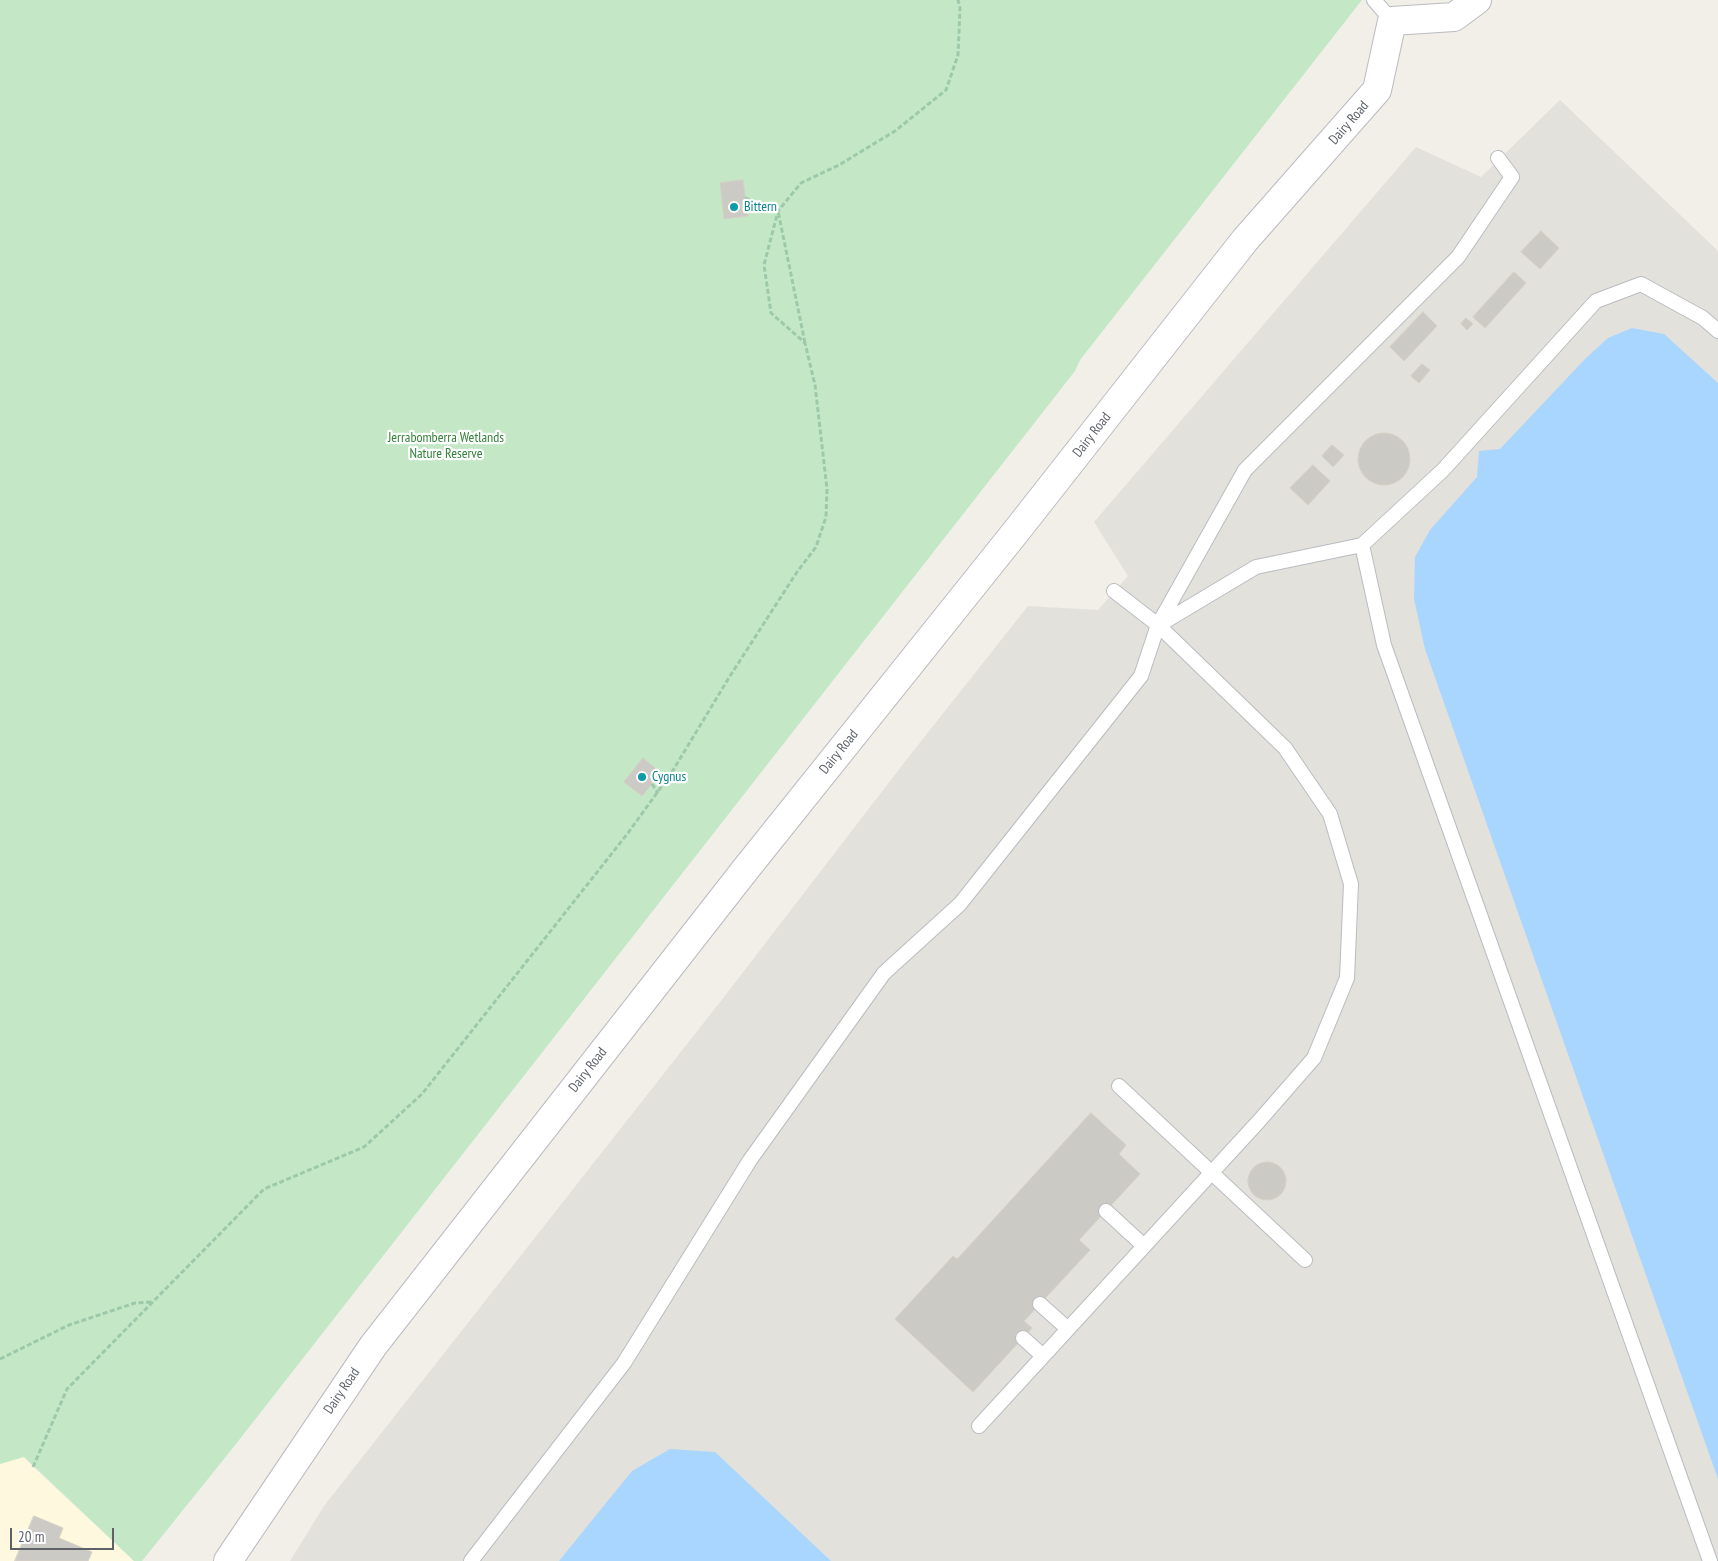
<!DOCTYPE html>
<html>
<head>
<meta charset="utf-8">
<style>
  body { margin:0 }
  #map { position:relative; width:1718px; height:1561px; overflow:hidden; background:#f1efe7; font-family:"PT Sans Narrow",sans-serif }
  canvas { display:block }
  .scale { position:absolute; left:10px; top:1528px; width:104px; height:22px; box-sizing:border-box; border:2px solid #5e6268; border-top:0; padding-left:6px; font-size:15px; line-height:18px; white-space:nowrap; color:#5e6268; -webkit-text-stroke:4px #fff; paint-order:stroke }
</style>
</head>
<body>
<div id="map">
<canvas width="1718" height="1561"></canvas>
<div class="scale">20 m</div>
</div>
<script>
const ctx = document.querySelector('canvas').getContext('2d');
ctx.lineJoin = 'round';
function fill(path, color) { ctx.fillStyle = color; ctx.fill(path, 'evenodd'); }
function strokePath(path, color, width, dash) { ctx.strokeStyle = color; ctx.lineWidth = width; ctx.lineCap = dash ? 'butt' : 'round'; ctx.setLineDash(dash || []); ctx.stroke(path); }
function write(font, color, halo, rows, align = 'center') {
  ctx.font = font + ' "PT Sans Narrow",sans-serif'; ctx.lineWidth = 4.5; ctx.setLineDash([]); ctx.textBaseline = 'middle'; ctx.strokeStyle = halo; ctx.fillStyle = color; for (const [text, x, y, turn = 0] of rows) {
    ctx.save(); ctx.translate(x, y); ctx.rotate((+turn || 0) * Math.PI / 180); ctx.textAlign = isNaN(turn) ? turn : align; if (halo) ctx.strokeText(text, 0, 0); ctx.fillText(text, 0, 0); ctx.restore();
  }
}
const commercial = new Path2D(`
  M24,1457L33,1467L134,1561H0V1464Z`);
const industrial = new Path2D(`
  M1560,100L1718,251V1561H290L324,1506L724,997L907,759L1028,606L1098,610L1128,576L1094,522L1416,147L1481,177Z`);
const green = new Path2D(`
  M0,0H1362L1080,360L1075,371L232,1449L142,1561H134L24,1457L0,1464Z`);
const water = new Path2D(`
  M1632,328L1664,334L1718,383V1479L1425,649L1414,599L1415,557L1430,530L1477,477L1479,451L1500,449L1586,358L1608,338Z
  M670,1449L715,1452L831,1561H559L632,1471Z`);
const building = new Path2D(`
  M743,180L748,216L724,219L720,183Z
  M1541,231L1559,248L1540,269L1521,252Z
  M1514,272L1526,283L1485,328L1473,317Z
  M1423,312L1437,326L1404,361L1390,347Z
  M1466,318L1473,324L1467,330L1461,324Z
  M1422,364L1430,370L1419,383L1411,376Z
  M1358 459a26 26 0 1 1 52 0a26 26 0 1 1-52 0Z
  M1332,445L1344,455L1333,467L1322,456Z
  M1313,465L1330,481L1308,505L1290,488Z
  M643,758L661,773L642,796L624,782Z
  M1091,1113L1126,1145L1119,1154L1140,1174L1079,1240L1090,1250L1024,1321L1032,1328L973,1392L895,1319L953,1256L957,1259Z
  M1248 1181a19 19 0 1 1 38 0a19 19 0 1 1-38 0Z
  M34,1516L63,1528L59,1538L92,1552L88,1561H15Z`);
const path = new Path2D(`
  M745,198L778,211L805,343
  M652,784L658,793
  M0,1359L69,1325L135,1303L151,1302
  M33,1467L67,1389L264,1189L364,1147L422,1094L628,833L672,772L730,676L797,572L816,547L826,517L827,489L815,385L805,343L771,313L764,265L778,211L801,183L839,165L895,131L946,90L958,55L960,8L958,0`);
const lane = new Path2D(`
  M1374,0L1392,21
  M1362,545L1384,645L1710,1561
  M1159,625L1256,567L1362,545L1443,470L1596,301L1641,284L1703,318L1718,331
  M1119,1086L1305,1260
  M1106,1211L1144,1246
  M1040,1304L1068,1329
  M1023,1338L1043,1356
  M979,1426L1259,1121L1314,1058L1347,978L1351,884L1330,814L1285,748L1158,625L1114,591
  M471,1561L624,1363L750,1160L884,973L960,904L1141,676L1158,625L1245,470L1458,257L1512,177L1498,158`);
const street = new Path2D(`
  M228,1561L373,1346L745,870L1018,529L1245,240L1377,90L1392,21L1454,17L1477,0`);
const markers = [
  [734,207,5,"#0f9aa8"],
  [642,777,5,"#0f9aa8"]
];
const streetNames = [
  ["Dairy Road",1349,123,-49],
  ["Dairy Road",1092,435,-52],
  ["Dairy Road",839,752,-51],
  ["Dairy Road",588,1070,-52],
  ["Dairy Road",342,1391,-56]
];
const cultureNames = [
  ["Bittern",744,207],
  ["Cygnus",652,777]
];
const parkNames = [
  ["Jerrabomberra Wetlands",446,438],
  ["Nature Reserve",446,454]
];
fill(commercial, '#fef8df');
fill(industrial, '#e2e1db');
fill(green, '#c4e8c5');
fill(water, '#a9d6ff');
fill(building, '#cccac4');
strokePath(building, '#d6d1c5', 1);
strokePath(lane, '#b9bcc1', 16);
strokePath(street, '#b9bcc1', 30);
strokePath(path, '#9dc9ab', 3, [5, 2.5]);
strokePath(lane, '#fff', 14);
strokePath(street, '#fff', 28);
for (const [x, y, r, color] of markers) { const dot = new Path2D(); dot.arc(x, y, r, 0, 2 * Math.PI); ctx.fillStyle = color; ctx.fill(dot); strokePath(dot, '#fff', 2); }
write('14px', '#5e6268', '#fff', streetNames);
write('14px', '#0d838f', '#fff', cultureNames, 'left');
write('14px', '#33823a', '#fff', parkNames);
</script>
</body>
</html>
